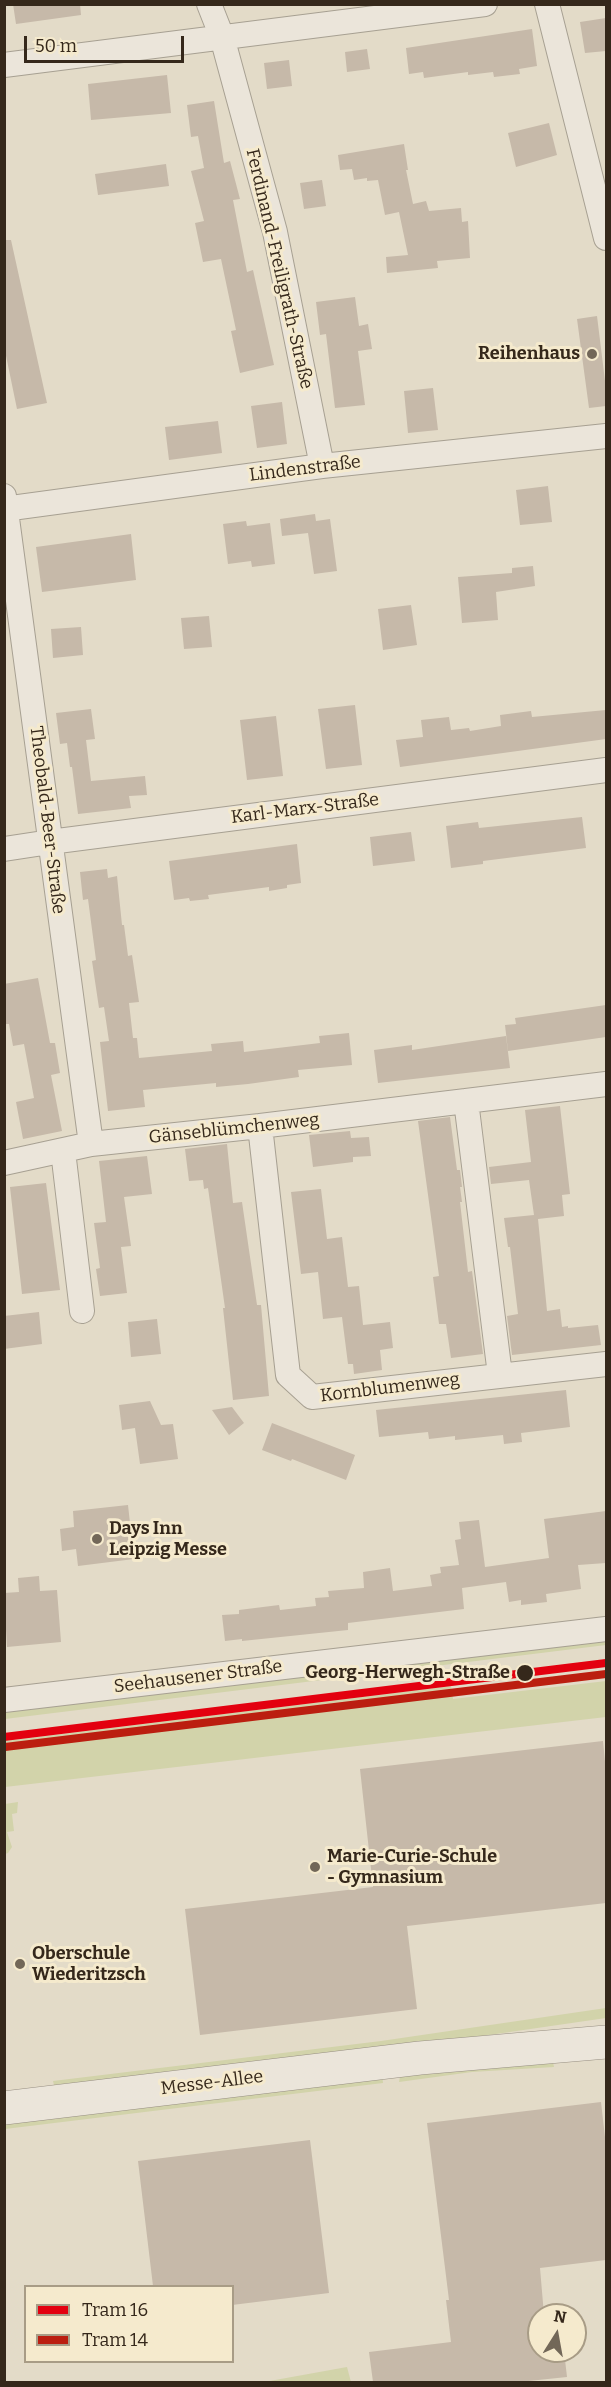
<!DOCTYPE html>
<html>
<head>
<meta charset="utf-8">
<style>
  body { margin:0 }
  #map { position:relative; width:611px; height:2387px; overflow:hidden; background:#e3dbc8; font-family:Bitter,serif }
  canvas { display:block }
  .frame { position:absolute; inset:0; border:6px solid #35281b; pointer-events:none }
  .legend { position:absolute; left:24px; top:2285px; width:210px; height:78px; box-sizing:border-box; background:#f5eacd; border:2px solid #a89c86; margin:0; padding:8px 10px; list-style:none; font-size:18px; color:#35281b }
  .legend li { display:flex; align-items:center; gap:12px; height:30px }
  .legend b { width:30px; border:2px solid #a89c86 }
  .north { position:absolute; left:527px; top:2303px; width:60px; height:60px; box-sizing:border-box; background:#f5eacd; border:2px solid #a89c86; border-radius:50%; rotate:11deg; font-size:16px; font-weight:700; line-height:24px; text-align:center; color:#35281b }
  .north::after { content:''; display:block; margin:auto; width:21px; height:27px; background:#726758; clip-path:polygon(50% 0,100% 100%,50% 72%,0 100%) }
  .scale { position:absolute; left:24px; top:36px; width:160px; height:27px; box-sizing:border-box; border:3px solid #35281b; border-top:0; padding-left:8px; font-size:18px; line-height:21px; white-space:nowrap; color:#35281b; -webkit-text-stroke:4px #f5eacd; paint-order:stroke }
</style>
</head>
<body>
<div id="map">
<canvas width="611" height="2387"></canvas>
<div class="frame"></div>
<ul class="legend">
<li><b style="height:8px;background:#e3000f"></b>Tram 16</li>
<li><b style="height:8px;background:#bb1e10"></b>Tram 14</li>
</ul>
<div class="north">N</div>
<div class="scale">50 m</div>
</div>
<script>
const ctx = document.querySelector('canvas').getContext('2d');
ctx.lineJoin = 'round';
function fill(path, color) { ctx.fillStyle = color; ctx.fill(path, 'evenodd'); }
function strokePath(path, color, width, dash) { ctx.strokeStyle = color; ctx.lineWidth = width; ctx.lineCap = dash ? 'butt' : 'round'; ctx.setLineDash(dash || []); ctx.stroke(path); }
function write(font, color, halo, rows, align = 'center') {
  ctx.font = font + ' Bitter,serif'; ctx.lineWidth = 6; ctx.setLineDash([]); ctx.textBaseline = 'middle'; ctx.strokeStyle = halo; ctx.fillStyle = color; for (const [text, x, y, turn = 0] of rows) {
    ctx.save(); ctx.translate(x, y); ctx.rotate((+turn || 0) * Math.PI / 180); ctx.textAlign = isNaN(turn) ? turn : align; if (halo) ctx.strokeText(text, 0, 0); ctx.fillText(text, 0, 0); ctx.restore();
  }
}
const green = new Path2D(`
  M606,1636V1645L5,1719L4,1709Z
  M606,1681V1717L5,1787V1741L451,1686L453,1699Z
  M18,1802L17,1813L12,1814L14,1831L7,1832L12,1847L8,1853L5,1854V1804Z
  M606,2008V2018L386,2050L54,2085L53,2081L381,2041Z
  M552,2057L554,2067L472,2072L399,2082L401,2071Z
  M382,2074L383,2083L5,2129L4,2120Z
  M347,2367L351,2382H264Z`);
const building = new Path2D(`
  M13,4H80L81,15L16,24Z
  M606,18V51L585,53L580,22Z
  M532,29L537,66L519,69L520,74L494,77L493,72L468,75V72L424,78L423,72L409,74L406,48Z
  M367,49L370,69L347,72L345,52Z
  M289,60L292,86L267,89L264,63Z
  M167,75L171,113L91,120L88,84Z
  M214,101L224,163L230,161L240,199L233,200L247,272L253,270L274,365L240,373L231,331L236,330L221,259L203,262L195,223L204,221L191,171L204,168L198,136L191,137L187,105Z
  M549,123L557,155L516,167L508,133Z
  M404,144L408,170H406L413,204L426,201L429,211L461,208L462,222L468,221L470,258L437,261L438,268L387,273L386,257L408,255L399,212L385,215L378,180L367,181V178L354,180L352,169L340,170L338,155Z
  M166,164L169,186L98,195L95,174Z
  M322,180L326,206L304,209L300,183Z
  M4,240H11L47,403L17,409L4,346Z
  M355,297L359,326L368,324L372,349L358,351L365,405L335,408L326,334L320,335L316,302Z
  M597,316L606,389V406L589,408L577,319Z
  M433,388L438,430L408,433L404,391Z
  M282,402L287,444L257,448L251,406Z
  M218,421L222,453L169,460L165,427Z
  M548,486L552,522L520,525L516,490Z
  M315,514L316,521L330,519L337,571L314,574L308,533L282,536L280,519Z
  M246,521L247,526L270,523L275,564L252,567L251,561L228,564L223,524Z
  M131,534L136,580L42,592L36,547Z
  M533,566L535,586L496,592L498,620L462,623L458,577L512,573V568Z
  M411,605L417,645L383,650L378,609Z
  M209,616L212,647L184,649L181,618Z
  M81,627L83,655L53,658L51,629Z
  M355,705L362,765L326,769L318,709Z
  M91,709L95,739L86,740L91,781L145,776L147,795L129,796L131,808L78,814L72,767H70L67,743L60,744L56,713Z
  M606,710V739L400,767L396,740L423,737L421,720L449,717L451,730L469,728L470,731L501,726L500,715L531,711L532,717Z
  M276,716L283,776L247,780L240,720Z
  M582,817L586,848L483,861V864L451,868L446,826L478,822L479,828Z
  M411,832L415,861L373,866L370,837Z
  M297,844L301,883L287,885V888L269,891V887L208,895L209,899L190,901L189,898L174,900L169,861Z
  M107,869L108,878L117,876L122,925H124L128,956L132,955L139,1002L129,1003L133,1038H137L139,1058L212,1051L211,1044L243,1041L244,1052L320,1043L319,1036L349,1033L352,1065L298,1070L299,1077L248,1084L216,1087V1083L143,1090L145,1107L108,1111L100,1042L109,1041L104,1007L99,1008L92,961L96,960L88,899L83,900L80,872Z
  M38,978L50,1043H55L60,1073L51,1075L62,1131L23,1139L16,1102L34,1098L24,1044L13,1046L9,1024H4V984Z
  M606,1005V1037L508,1051L505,1025L516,1024L515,1018Z
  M506,1036L510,1068L378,1083L374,1050L412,1045V1050Z
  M560,1106L570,1194L562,1195L564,1216L538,1219L547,1311L560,1309L562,1327L568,1326V1328L598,1325L601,1345L512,1355L507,1316L518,1314L510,1247H508L504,1218L534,1215L529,1180L491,1184L489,1167L531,1162L525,1110Z
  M450,1117L457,1170H460L462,1187H460L462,1202H460L468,1272L472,1271L483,1354L451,1358L446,1324H439L433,1277L439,1276L418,1121Z
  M350,1131L351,1138L369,1137L371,1156L353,1157V1162L313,1167L309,1135Z
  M227,1144L233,1203L242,1202L257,1305H261L269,1396L233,1400L223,1308H225L208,1188L204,1189L203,1180L189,1181L185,1149Z
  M147,1156L152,1194L124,1197L131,1246L121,1247L127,1293L100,1296L96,1269L100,1268L94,1223L106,1222L99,1161Z
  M46,1183L60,1290L22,1294L10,1187Z
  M321,1189L327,1239L342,1237L348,1287L359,1286L363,1325L390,1322L393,1348L380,1350L382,1370L354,1374L353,1364H348L342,1317L323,1319L318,1272L301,1274L291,1192Z
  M39,1312L42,1344L4,1349V1316Z
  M157,1319L161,1354L131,1357L128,1322Z
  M566,1390L570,1427L521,1433L522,1442L504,1444L503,1435L455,1440V1436L429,1439L428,1432L379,1437L376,1410Z
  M150,1401L161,1425L173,1424L178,1459L140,1464L135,1428L122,1430L119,1405Z
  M232,1407L244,1423L229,1435L212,1410Z
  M272,1423L355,1455L346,1480L292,1459L291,1461L262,1450Z
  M128,1505L134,1559L78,1566L76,1549L62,1551L60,1529L74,1527L73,1511Z
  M606,1511V1563L578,1565L581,1589L546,1594L547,1602L521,1605V1600L509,1602L506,1582L462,1588L464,1609L348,1623V1630L242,1641V1639L225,1641L222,1615L239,1614V1610L279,1605L280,1610L316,1606L315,1598L329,1597L328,1591L364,1588L363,1572L390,1568L393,1591L432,1586L430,1575L441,1573L440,1567L459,1565L455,1540L461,1539L459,1522L479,1520L485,1567L549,1558L544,1519Z
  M39,1576L40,1591L57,1590L61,1642L7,1647L4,1593L19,1592L18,1578Z
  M603,1741L606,1772V1903L407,1926L417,2009L200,2035L185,1909L373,1887L360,1769Z
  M601,2102L606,2146V2260L540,2268L544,2315H539V2351H564L567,2377L519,2382H373L369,2352L451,2342L446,2300H449L427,2123Z
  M310,2140L329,2293L232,2305V2286H153L138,2161Z`);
const minor = new Path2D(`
  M209,4L222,37L275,232L322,466
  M547,4L606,238
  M4,65L485,4
  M4,496L91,1144
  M4,509L322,466L606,436
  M4,849L50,842L606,770
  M466,1101L500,1375
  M260,1126L288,1375L312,1397L606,1364
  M63,1151L82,1311
  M4,1163L91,1144L260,1126L606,1084
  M4,1700L606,1629`);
const secondary = new Path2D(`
  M4,2108L420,2058L606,2042`);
const tram1 = new Path2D(`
  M4,1737L606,1663`);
const tram2 = new Path2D(`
  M5,1747L606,1674`);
const markers = [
  [592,354,6,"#726758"],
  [97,1539,6,"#726758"],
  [525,1673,9,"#35281b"],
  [315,1867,6,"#726758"],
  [20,1964,6,"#726758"]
];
const streetNames = [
  ["Ferdinand-Freiligrath-Straße",279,269,77],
  ["Lindenstraße",305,469,-7],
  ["Karl-Marx-Straße",305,809,-7],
  ["Theobald-Beer-Straße",47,820,83],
  ["Gänseblümchenweg",234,1129,-6],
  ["Kornblumenweg",390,1388,-7],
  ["Seehausener Straße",198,1677,-7],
  ["Messe-Allee",212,2083,-7]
];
const poiNames = [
  ["Reihenhaus",580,354,"right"],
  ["Days Inn",109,1529],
  ["Leipzig Messe",109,1550],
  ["Marie-Curie-Schule",327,1857],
  ["- Gymnasium",327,1878],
  ["Oberschule",32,1954],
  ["Wiederitzsch",32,1975]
];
const stopNames = [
  ["Georg-Herwegh-Straße",510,1673]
];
fill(green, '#d2d3aa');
fill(building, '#c6b9a9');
strokePath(minor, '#a7a092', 26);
strokePath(secondary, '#978f82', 34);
strokePath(minor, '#ebe5da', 24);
strokePath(secondary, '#ebe5da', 33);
strokePath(tram1, '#e3000f', 8);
strokePath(tram2, '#bb1e10', 8);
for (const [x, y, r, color] of markers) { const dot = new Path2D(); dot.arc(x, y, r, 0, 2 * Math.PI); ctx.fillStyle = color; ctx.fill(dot); strokePath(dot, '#f5eacd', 2); }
write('18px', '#35281b', '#f5eacd', streetNames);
write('bold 18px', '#35281b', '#f5eacd', poiNames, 'left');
write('bold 18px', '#35281b', '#f5eacd', stopNames, 'right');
</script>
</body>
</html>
